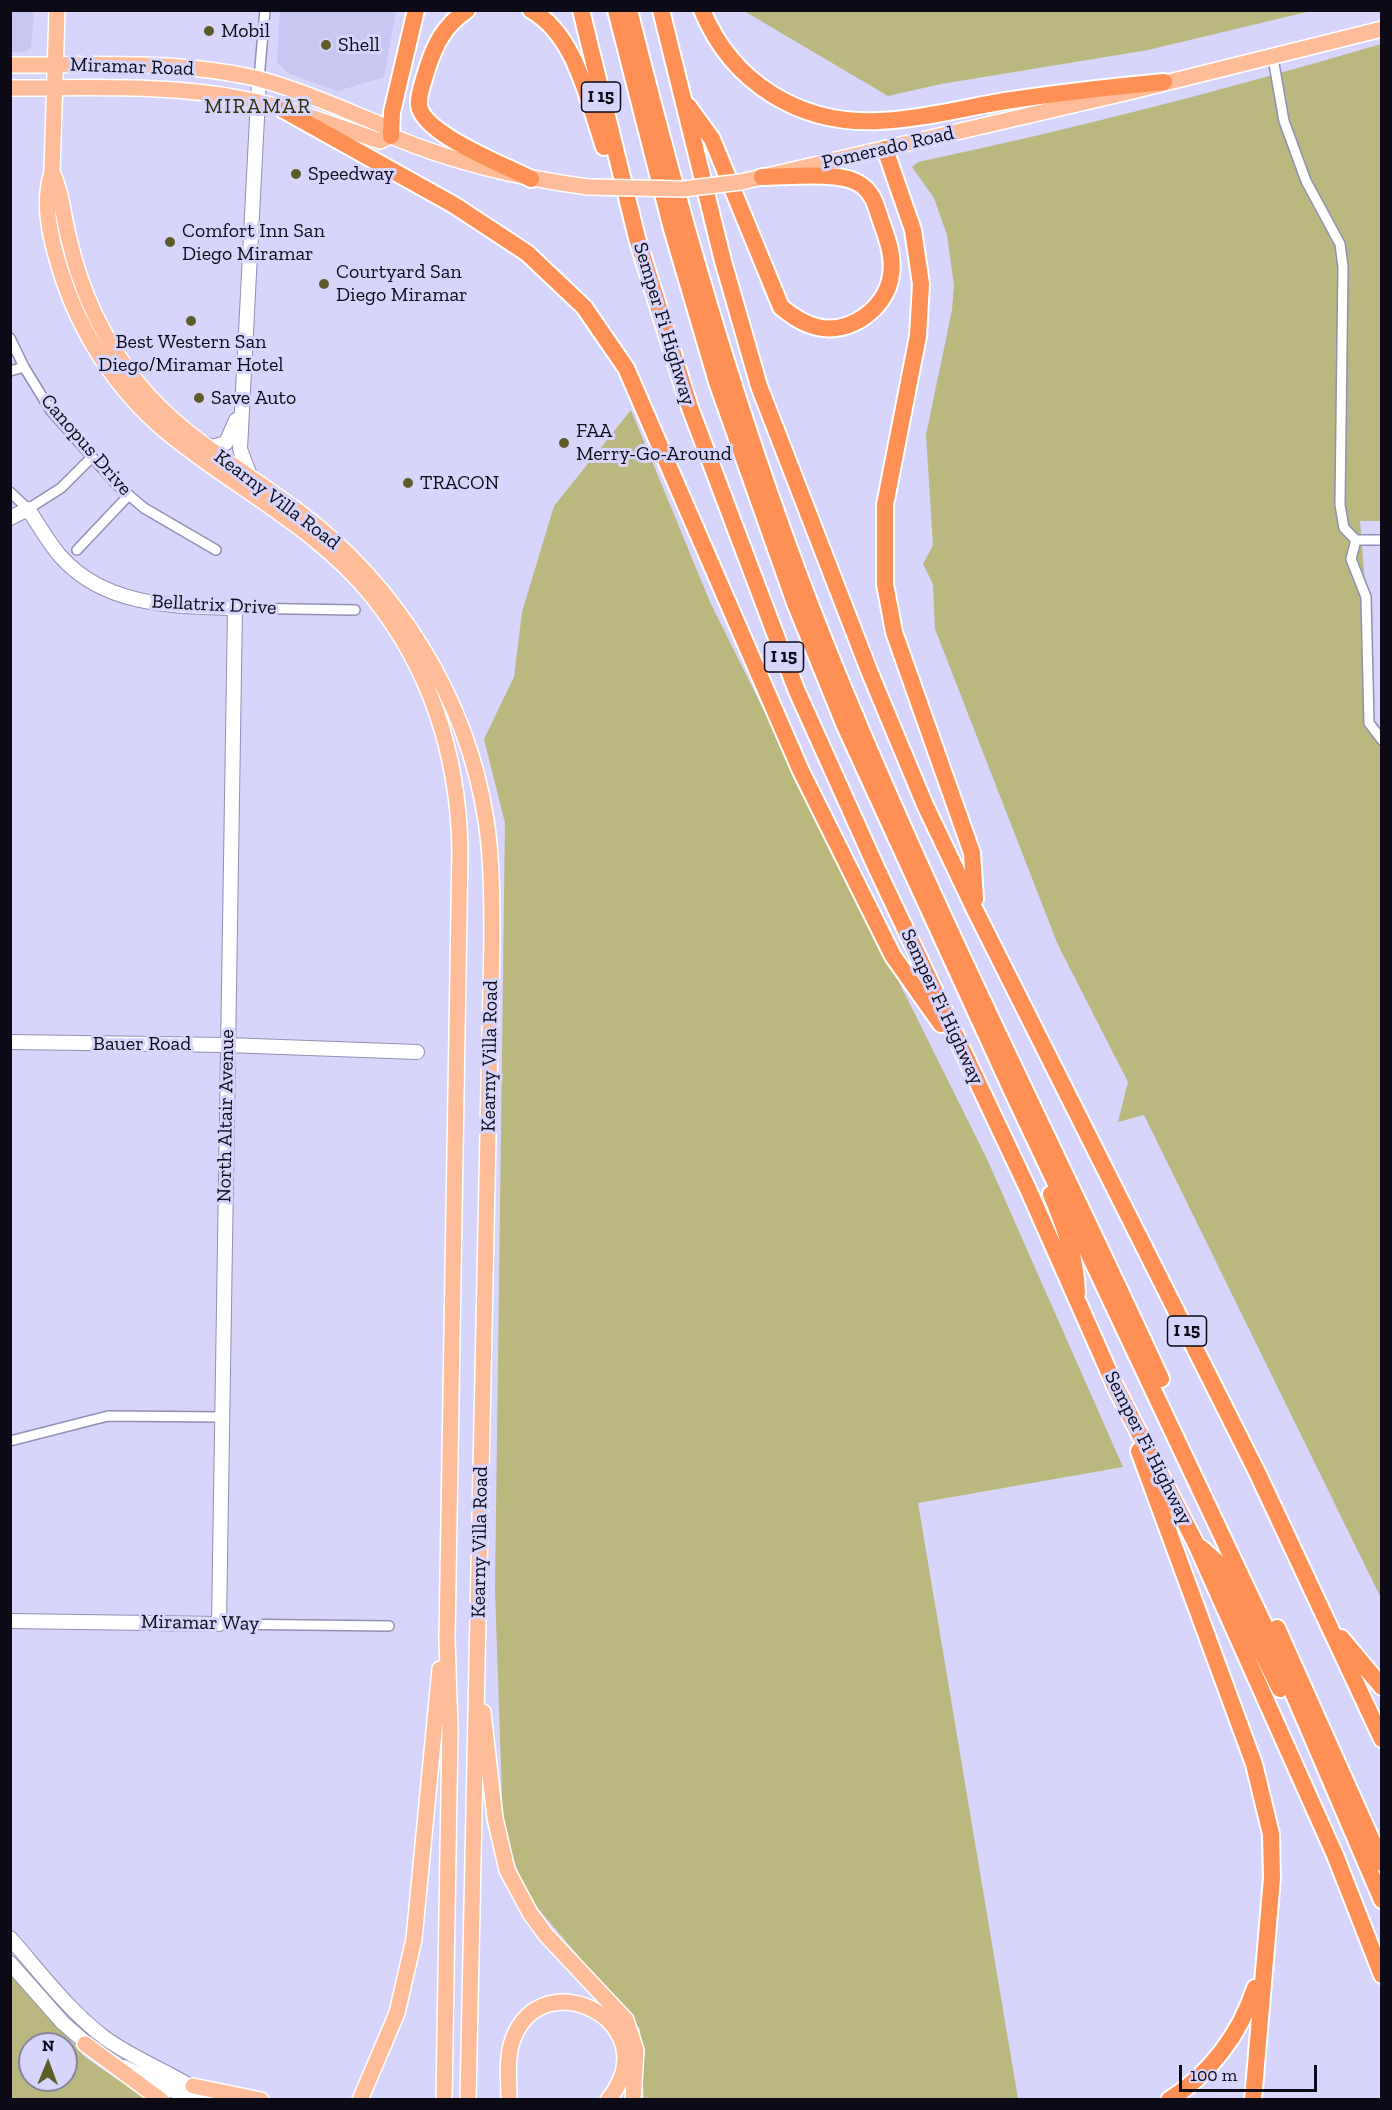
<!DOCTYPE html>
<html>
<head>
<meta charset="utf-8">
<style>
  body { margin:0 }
  #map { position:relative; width:1392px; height:2110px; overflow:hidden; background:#d7d5fc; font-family:"Zilla Slab",serif }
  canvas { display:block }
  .frame { position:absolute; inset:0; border:12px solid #0b0a16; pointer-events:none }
  .north { position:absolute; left:18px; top:2032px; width:60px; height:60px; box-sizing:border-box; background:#d7d5fc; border:2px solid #8584a0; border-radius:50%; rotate:1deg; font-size:16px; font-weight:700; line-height:24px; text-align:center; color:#0b0a16 }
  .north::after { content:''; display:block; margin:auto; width:21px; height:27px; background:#5d5b27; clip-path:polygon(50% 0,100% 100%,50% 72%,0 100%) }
  .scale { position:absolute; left:1179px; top:2065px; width:138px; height:27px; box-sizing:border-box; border:3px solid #0b0a16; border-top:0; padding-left:8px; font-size:18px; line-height:21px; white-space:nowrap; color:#0b0a16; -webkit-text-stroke:4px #d7d5fc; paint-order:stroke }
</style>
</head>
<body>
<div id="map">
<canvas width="1392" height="2110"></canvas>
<div class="frame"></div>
<div class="north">N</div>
<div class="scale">100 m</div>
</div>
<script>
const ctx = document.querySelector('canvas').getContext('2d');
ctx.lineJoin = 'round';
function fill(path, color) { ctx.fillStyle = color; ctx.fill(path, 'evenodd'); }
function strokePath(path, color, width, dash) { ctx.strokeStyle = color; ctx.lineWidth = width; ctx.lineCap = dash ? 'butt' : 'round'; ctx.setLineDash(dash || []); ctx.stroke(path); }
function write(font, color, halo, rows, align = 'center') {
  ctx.font = font + ' "Zilla Slab",serif'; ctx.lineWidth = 6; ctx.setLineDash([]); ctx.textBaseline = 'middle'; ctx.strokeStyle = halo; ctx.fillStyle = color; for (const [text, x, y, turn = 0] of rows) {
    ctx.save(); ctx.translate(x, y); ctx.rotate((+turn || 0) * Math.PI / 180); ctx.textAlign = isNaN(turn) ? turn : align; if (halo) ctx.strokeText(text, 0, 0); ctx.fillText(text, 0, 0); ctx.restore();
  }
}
const built = new Path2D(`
  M11,10L34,11L31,47L25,52H11Z
  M280,11H396L384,77L338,91L289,74L277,62Z`);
const green = new Path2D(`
  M744,11H1311L1148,50L941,84L888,96Z
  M1381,44L1382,521H1360L1366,597L1369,723L1382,740L1381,1598L1144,1115L1118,1122L1128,1082L1058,945L935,629L933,584L923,564L933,545L926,435L952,310L954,285L947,235L934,198L912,167L918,162C1075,129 1228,89 1381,44Z
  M631,410L710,602L987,1159L1123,1467L918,1503L1018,2099H644L640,2029L525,1893L503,1826L495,1590L505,823L484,739L514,677L522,612L554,506Z
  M10,1972L85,2057L146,2099H11ZM30,2044H66V2080H30Z`);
const street = new Path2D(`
  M1273,58L1284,121L1306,181L1340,244L1343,267L1340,505L1344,528L1356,540H1382
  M259,79L265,10
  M10,338L24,367L51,411L117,485L144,508L216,550
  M10,371L24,367
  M10,492L28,509L61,488L92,457
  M1356,540L1351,559L1366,597L1369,723L1382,740
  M77,550L129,495
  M235,608L355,610
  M10,1441L108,1416L221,1417
  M219,1624L389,1626`);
const secondary = new Path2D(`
  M203,443L212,447L226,443L236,420
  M251,478L240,449L259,79
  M10,518L28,509C39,525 49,544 62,558C107,607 174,606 235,608L219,1624L10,1621
  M10,1042L227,1045L417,1052
  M10,1938C40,1972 69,2011 105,2038C138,2062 178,2075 212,2100
  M10,1963L63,2023L94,2050
  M124,2067L171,2090L205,2100`);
const primary = new Path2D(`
  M57,10L52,172C42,204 50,237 60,269C79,332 117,391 168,433C236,489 317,527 373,597C431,670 458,756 460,849L447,1639L450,1729L444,2100
  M10,65C92,65 175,60 255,78C295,88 345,110 384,126L391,136
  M10,88C88,88 168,84 244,99C291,108 336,126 380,141L391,136
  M391,136C455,163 520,178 588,187
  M52,172C62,193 63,216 69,239C81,292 103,339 136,381C180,437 244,470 299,512C397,586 467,698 486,820C492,860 492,900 492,941L468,2100
  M741,182L1133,91L1382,29
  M483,1712L495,1818L507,1870L530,1913L546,1935L626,2020L636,2050L633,2100
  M85,2044L161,2100
  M193,2086L261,2100
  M360,2100L397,2013L414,1939L440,1669
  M509,2100C509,2081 506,2057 513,2039C544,1958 670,2025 608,2100`);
const highway = new Path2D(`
  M467,10C444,26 435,44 427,69C424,80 418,94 419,105C422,134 507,166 531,179
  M531,10C576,35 588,101 604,147
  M581,10L637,238L689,405L796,689L876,867L1028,1189L1116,1388L1196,1544L1335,1855L1382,1975
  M616,10L672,229L717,382L795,603L845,726L1013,1093L1265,1627L1382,1900
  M629,10C683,226 744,439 826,645C926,895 1049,1135 1161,1379
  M661,10L723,261L759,386L870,673L925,805L975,910L1257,1472L1382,1739
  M702,10C732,83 800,125 879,121C921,119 964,108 1005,101C1058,93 1111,87 1164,82
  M688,106L712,139L781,307C792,316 803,324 817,327C850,335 887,308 891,275C894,256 887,238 881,221C876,206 873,191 858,183C838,171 787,177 762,177
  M282,109L454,205L527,253L584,307L626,368L801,771L893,956L941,1024
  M391,136L392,112L416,10
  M885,149L913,230L921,284L918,336L885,505V584L894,632L972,853L975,899
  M1051,1194C1065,1227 1076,1258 1077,1293
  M1139,1451L1254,1764L1271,1834L1272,1878L1253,2100
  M1201,1548L1218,1563L1280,1689
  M1277,1628L1382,1863
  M1341,1638L1382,1687
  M1169,2100C1210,2074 1240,2034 1255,1988`);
const primaryBridge = new Path2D(`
  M588,187L683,189L741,182`);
const markers = [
  [209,31,6,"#5d5b27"],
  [326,45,6,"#5d5b27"],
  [296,174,6,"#5d5b27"],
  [170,242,6,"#5d5b27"],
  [324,284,6,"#5d5b27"],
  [191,321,6,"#5d5b27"],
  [199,398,6,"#5d5b27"],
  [564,443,6,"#5d5b27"],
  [408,483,6,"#5d5b27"]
];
const shields = [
  [601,97,39],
  [784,657,39],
  [1187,1331,39]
];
const shieldNames = [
  ["I 15",601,97],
  ["I 15",784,657],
  ["I 15",1187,1331]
];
const poiNames = [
  ["Mobil",221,31],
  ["Shell",338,45],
  ["Speedway",308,174],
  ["Comfort Inn San",182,231],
  ["Diego Miramar",182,254],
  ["Courtyard San",336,272],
  ["Diego Miramar",336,295],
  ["Best Western San",191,342,"center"],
  ["Diego/Miramar Hotel",191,365,"center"],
  ["Save Auto",211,398],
  ["FAA",576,431],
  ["Merry-Go-Around",576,454],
  ["TRACON",420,483]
];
const streetNames = [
  ["Miramar Road",132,67,2],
  ["Pomerado Road",888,148,-13],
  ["Semper Fi Highway",664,324,73],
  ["Canopus Drive",86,445,49],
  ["Kearny Villa Road",277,500,37],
  ["Bellatrix Drive",214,605,3],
  ["Semper Fi Highway",942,1007,65],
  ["Bauer Road",142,1044],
  ["Kearny Villa Road",490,1056,-89],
  ["North Altair Avenue",226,1116,-89],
  ["Semper Fi Highway",1148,1448,63],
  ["Kearny Villa Road",480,1542,-89],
  ["Miramar Way",200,1623,1]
];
const neighbourhoodNames = [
  ["MIRAMAR",258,107]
];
fill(built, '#c8c7f3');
fill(green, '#bab87e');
strokePath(street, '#918fb3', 12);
strokePath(secondary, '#918fb3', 16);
strokePath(primary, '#fff', 18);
strokePath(highway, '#fff', 20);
strokePath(street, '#fff', 9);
strokePath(secondary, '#fff', 14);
strokePath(primary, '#febc99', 15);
strokePath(highway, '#fe8f55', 16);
strokePath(primaryBridge, '#fff', 18, []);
strokePath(primaryBridge, '#febc99', 15);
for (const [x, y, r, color] of markers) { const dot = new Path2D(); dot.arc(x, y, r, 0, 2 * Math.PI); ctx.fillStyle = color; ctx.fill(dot); strokePath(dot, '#d7d5fc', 2); }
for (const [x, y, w] of shields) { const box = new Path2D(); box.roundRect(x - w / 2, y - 15, w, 30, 4.5); ctx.fillStyle = '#d7d5fc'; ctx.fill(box); strokePath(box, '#0b0a16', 1.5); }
write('bold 18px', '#0b0a16', null, shieldNames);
write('20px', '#0b0a16', '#d7d5fc', poiNames, 'left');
write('20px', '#0b0a16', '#d7d5fc', streetNames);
ctx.letterSpacing = '1.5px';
write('21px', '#323005', '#d7d5fc', neighbourhoodNames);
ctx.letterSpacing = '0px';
</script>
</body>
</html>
